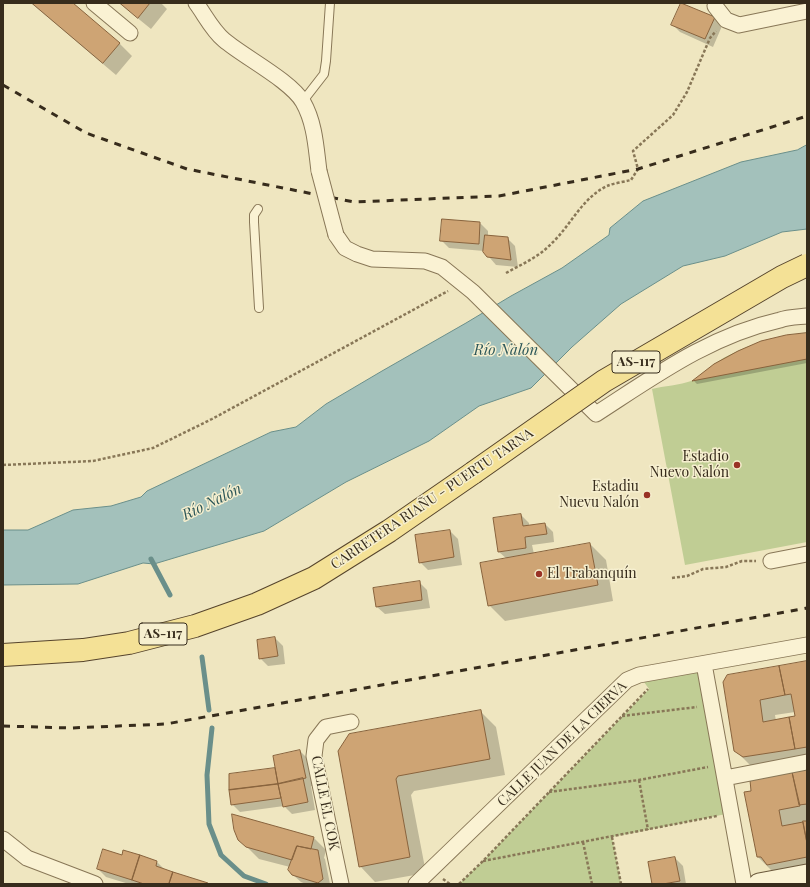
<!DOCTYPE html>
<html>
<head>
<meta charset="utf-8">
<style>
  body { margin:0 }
  #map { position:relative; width:810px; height:887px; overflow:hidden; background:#efe6c0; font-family:"Playfair Display",serif }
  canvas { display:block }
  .frame { position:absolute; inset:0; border:4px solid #372c1c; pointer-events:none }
</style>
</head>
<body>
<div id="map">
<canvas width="810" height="887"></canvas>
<div class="frame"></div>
</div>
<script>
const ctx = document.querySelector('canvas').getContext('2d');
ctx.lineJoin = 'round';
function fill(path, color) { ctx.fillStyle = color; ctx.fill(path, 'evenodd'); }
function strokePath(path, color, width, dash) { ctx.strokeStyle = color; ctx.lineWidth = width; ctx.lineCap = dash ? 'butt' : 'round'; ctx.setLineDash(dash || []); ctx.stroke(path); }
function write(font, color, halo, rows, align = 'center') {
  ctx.font = font + ' "Playfair Display",serif'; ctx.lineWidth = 3; ctx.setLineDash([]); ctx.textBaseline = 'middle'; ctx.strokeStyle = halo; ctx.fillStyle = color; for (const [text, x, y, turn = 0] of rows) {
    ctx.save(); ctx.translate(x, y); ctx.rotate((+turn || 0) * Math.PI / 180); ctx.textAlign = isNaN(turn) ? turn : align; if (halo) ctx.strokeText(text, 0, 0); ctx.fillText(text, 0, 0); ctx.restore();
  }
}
const green = new Path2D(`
  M807,333V542L685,565L652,389C663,386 681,385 691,381C700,378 707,369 714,364C741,346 774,336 807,333Z
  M704,664L731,813L612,837L621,884H459L483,861L649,689L639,675Z`);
const water = new Path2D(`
  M807,145V229L782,232L725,256L683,266L621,304L572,347L531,388L479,406L429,441L346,482L264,531L154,564L143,563L78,584L3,585V530H28L73,510L111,506L141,497L147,491L271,432L296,427L326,404L382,371L466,323L511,296L562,268L609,235L610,228L643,201L741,162L797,150Z`);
const shadow = new Path2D(`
  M31,3H71L120,44L132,56L116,75Z
  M119,3H161L167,9L151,29Z
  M714,18L722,26L713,47L680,32L672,24Z
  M480,223L488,231V236L507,238L515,246L518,267L496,265L484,251L449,248L441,240Z
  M807,334V363L697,384L694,381L715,365Z
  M521,515L529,523V526L545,524L553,532L554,542L532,545L534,554L590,544L606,560L613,601L505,621L489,605L507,559L499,552Z
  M450,531L458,539L462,565L428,570L420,562Z
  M419,582L427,590L430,608L385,614L377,607Z
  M275,638L283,646L285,664L268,666L260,658Z
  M807,662V765L751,766L735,750L724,682ZM795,712L796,717L776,721L775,715Z
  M480,711L496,727L505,775L414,791L411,795L426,873L375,882L360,866L339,751Z
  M300,751L308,759L313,786H311L315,810L292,814L284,806L240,812L232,804L230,775L277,769Z
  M807,770V876L774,873L758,857L745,793Z
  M233,816L314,838L326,850L324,858L325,859L330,884H306L301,882L292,874L290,867L259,859L239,839Z
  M122,857L157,862L165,870L209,884H129L106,877L98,869Z
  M675,858L683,866L686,884H654Z`);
const stream = new Path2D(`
  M151,559L170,595
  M202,657L209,710
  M212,728L207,775L209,824L221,855L244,876L266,884`);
const building = new Path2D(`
  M32,3H73L120,43L103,63Z
  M120,3H150L138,18Z
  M681,3L715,17L705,39L671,25Z
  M442,219L480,222L479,244L440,241Z
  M485,235L508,237L511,260L487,257L483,252Z
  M807,333V359L692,381L714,364L738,351L761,341L786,335Z
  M521,514L523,526L545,523L547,534L525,537L526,548L498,552L493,518Z
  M450,530L454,557L419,563L415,535Z
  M590,543L598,585L488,606L480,563Z
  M420,581L422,600L376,607L373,588Z
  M275,637L278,656L259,659L257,640Z
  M807,661V747L795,749L789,717L795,716L791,694L785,695L779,666Z
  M779,666L785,695L760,700L763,722L789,717L795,749L743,757L734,751L723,682L727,675Z
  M481,710L490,759L398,776L396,779L410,857L359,867L338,751L349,734Z
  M300,750L306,778L278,784L273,756Z
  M275,768L278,784L229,790V774Z
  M807,769V804L799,805L792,772Z
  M792,772L800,806L779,810L782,826L803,822L807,843V857L767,865L761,857H757L744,792L751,791L750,780Z
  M303,778L308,802L283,807L278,784Z
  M278,784L281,798L231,805L229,790Z
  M232,814L314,837L311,849L297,846L292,860L246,847L238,840L234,830Z
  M803,821H807V843Z
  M297,846L318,850L323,879L318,883L292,875L288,870Z
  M103,849L122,855L123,850L140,855L132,880L97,869Z
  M140,855L157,861L156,866L173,872L169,884H144L132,880Z
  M675,857L680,881L663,884H652L648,862Z
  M173,872L208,883L207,884H169Z`);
const path = new Path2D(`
  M506,273C522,264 539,257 552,243C571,225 582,198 607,186C614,183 624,182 631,180L638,169L633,151L673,115L687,92L710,38L716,31
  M3,465L93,461L153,448L212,419L448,291
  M672,578L687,576L703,569L726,567L742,561H756
  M622,716L697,707
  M639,780L648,830
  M549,792L639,780L708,767
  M612,837L621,884
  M583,842L592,884
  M483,861L717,816
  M443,879L450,884
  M459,884L483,861L648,689`);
const lane = new Path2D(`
  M303,101L324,74L326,61L330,3
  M258,209L254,215V222L259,308`);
const street = new Path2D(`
  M94,3L130,33
  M196,3C205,15 212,30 224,40C244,57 291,81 303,102C315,123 316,148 319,171
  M715,6L726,20L739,25L807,11
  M336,235L345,248L357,254L372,259L425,261L442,267L473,292L596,414C655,376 709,336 780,320C788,317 798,317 807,316
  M771,561L807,554
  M704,664L744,884
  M725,778L807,762
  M3,839L27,858L95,884
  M341,884L314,756L316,740L326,727L351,722
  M416,884L627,680L639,675L807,645`);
const secondary = new Path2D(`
  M759,884L807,875`);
const primary = new Path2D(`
  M3,655L83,650L129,643L195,626L257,604L314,578L389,531L473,473`);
const rail = new Path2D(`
  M3,85L86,133L187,169L354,202L499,196L638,169L807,116
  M3,726L71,728L166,724L807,608`);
const streetBridge = new Path2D(`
  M319,171L336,235`);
const primaryBridge = new Path2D(`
  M473,473L604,381L782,277L807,265`);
const markers = [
  [737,465,4,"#993226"],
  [647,495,4,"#993226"],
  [539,574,4,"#993226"]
];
const shields = [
  [636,362,48],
  [163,634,48]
];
const shieldNames = [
  ["AS-117",636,362],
  ["AS-117",163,634]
];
const poiNames = [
  ["Estadio",729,457],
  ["Nuevo Nalón",729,473],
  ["Estadiu",639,487],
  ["Nuevu Nalón",639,503],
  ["El Trabanquín",547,574,"left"]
];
const streetNames = [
  ["CARRETERA RIAÑU - PUERTU TARNA",432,499,-34],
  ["CALLE JUAN DE LA CIERVA",562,744,-44],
  ["CALLE EL COK",325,803,79]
];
const waterNames = [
  ["Río Nalón",506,350],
  ["Río Nalón",212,502,-26]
];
fill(green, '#c0cd94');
fill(water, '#a3c1bb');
strokePath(water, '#6a8f8a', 1);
fill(shadow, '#0003');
strokePath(stream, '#6a8f8a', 5);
fill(building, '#cea474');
strokePath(building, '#88633d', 1);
strokePath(lane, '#887757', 10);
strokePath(street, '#887757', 17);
strokePath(secondary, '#6a583b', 23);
strokePath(primary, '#56442c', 24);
strokePath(path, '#887757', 2.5, [3, 2]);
strokePath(lane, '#faf2d3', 8);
strokePath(street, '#faf2d3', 15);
strokePath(secondary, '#faf2d3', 21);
strokePath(primary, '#f4e196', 22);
strokePath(rail, '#372c1c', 3, [7, 7]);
strokePath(streetBridge, '#887757', 17, []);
strokePath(primaryBridge, '#56442c', 24, []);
strokePath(streetBridge, '#faf2d3', 15);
strokePath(primaryBridge, '#f4e196', 22);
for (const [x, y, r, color] of markers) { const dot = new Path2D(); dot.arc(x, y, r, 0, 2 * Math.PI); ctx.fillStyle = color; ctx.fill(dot); strokePath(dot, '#f6efcf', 1.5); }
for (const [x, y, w] of shields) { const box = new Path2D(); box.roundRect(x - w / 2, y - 11, w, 22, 3); ctx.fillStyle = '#f6efcf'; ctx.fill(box); strokePath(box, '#372c1c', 1); }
write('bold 13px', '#372c1c', null, shieldNames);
write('14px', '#372c1c', '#f6efcf', poiNames, 'right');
write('14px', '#372c1c', '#f6efcf', streetNames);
write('italic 15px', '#2b5658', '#f6efcf', waterNames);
</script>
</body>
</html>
